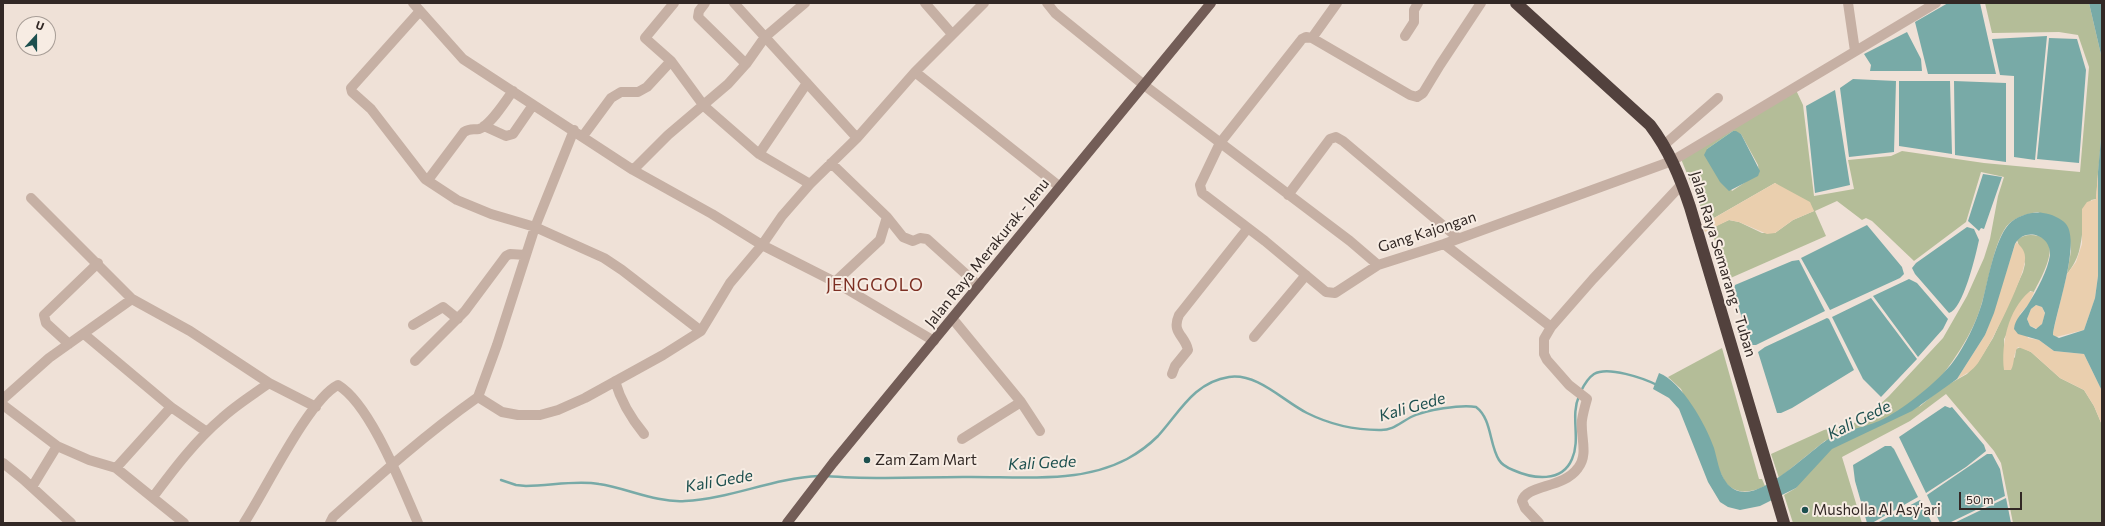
<!DOCTYPE html>
<html>
<head>
<meta charset="utf-8">
<style>
  body { margin:0 }
  #map { position:relative; width:2105px; height:526px; overflow:hidden; background:#efe1d7; font-family:Commissioner,sans-serif }
  canvas { display:block }
  .frame { position:absolute; inset:0; border:4px solid #322825; pointer-events:none }
  .north { position:absolute; left:16px; top:16px; width:40px; height:40px; box-sizing:border-box; background:#f7ece3; border:1px solid #a89e97; border-radius:50%; rotate:21deg; font-size:11px; font-weight:700; line-height:16px; text-align:center; color:#322825 }
  .north::after { content:''; display:block; margin:auto; width:14px; height:18px; background:#1d504f; clip-path:polygon(50% 0,100% 100%,50% 72%,0 100%) }
  .scale { position:absolute; left:1959px; top:492px; width:63px; height:18px; box-sizing:border-box; border:2px solid #322825; border-top:0; padding-left:5px; font-size:12px; line-height:14px; white-space:nowrap; color:#322825; -webkit-text-stroke:3px #f7ece3; paint-order:stroke }
</style>
</head>
<body>
<div id="map">
<canvas width="2105" height="526"></canvas>
<div class="frame"></div>
<div class="north">U</div>
<div class="scale">50 m</div>
</div>
<script>
const ctx = document.querySelector('canvas').getContext('2d');
ctx.lineJoin = 'round';
function fill(path, color) { ctx.fillStyle = color; ctx.fill(path, 'evenodd'); }
function strokePath(path, color, width, dash) { ctx.strokeStyle = color; ctx.lineWidth = width; ctx.lineCap = dash ? 'butt' : 'round'; ctx.setLineDash(dash || []); ctx.stroke(path); }
function write(font, color, halo, rows, align = 'center') {
  ctx.font = font + ' Commissioner,sans-serif'; ctx.lineWidth = 4; ctx.setLineDash([]); ctx.textBaseline = 'middle'; ctx.strokeStyle = halo; ctx.fillStyle = color; for (const [text, x, y, turn = 0] of rows) {
    ctx.save(); ctx.translate(x, y); ctx.rotate((+turn || 0) * Math.PI / 180); ctx.textAlign = isNaN(turn) ? turn : align; if (halo) ctx.strokeText(text, 0, 0); ctx.fillText(text, 0, 0); ctx.restore();
  }
}
const green = new Path2D(`
  M1985,3H2089L2102,59V126L2096,199L2091,200C2088,209 2084,218 2083,228C2080,248 2080,257 2067,274L2071,251L2069,232L2038,212C2026,214 2014,217 2006,227C1992,247 1988,288 1979,312C1966,348 1941,376 1919,407L1942,388L1967,374L1978,362L1993,338L2023,272L2025,264L2017,240C2023,235 2030,234 2038,236C2064,240 2040,280 2034,292L2030,291L2004,339V370L2015,357L2016,349L2021,347L2031,352L2060,378L2084,390L2094,406L2102,425V523H2013L2001,463L1994,451L1946,394L1910,421L1842,457L1862,523H1793L1784,495L1796,488L1826,440L1779,478L1771,454L1824,430L1862,421L1889,396L1943,338L1967,296L1984,258L1990,239L1998,196L2004,177L1981,172L1966,222L1914,261L1872,221L1866,218L1862,220L1837,201L1815,211L1826,236L1726,280L1711,228L1729,220L1739,222L1762,233H1775L1793,220L1814,211L1775,183L1707,222L1681,159L1796,90L1803,105L1814,196L1854,189L1848,160L1891,156L1902,151L1984,163L2080,172L2089,67L2078,35L2059,32L1992,33ZM1733,131L1741,134L1758,165L1759,173L1732,191L1707,149Z
  M1722,348L1759,479H1762L1765,486C1751,493 1736,495 1725,482L1681,389L1668,377Z`);
const sand = new Path2D(`
  M2098,172V276L2095,298L2084,330L2056,337L2053,335V332L2067,274L2076,262L2082,244V209L2087,202L2096,199Z
  M1775,183L1810,202L1814,211L1793,220L1775,233L1767,234L1739,222L1729,220L1705,232L1702,225Z
  M2016,242C2021,246 2025,251 2025,257C2027,274 1989,348 1978,363C1972,371 1966,374 1957,379L1985,335Z
  M2029,292H2034L2029,304L2020,314L2028,338L2039,340L2054,351L2084,354L2102,391V425L2094,406L2084,390L2060,378L2031,352L2018,347C2013,353 2015,363 2011,370H2004C2001,344 2008,310 2029,292Z
  M2036,305L2042,307L2045,314L2042,324L2038,329L2030,326L2027,319L2031,309Z`);
const water = new Path2D(`
  M1948,3H1980L1996,74H1928L1915,22Z
  M2089,3H2102V59Z
  M1907,32L1921,59L1922,71H1870L1871,65L1864,54Z
  M2047,36L2035,160L2014,157V76L2000,75L1992,39Z
  M2049,38L2077,39L2086,70L2079,163L2037,159Z
  M1853,79L1896,81L1894,152L1849,157L1840,88Z
  M1899,81H1950L1952,154L1899,146Z
  M1954,81L2006,83V162L1955,155Z
  M1835,90L1850,185L1815,193L1806,106Z
  M2102,126V391L2084,354L2054,351L2039,340L2018,334L2014,329C2015,318 2024,312 2029,303C2037,290 2048,270 2050,255C2051,234 2024,227 2015,244L1994,313L1985,335L1957,379L1912,411L1832,449L1796,488L1760,506L1740,510L1728,507L1720,502L1708,482L1679,409L1669,398L1653,389L1659,373C1682,382 1706,425 1714,448C1717,458 1719,473 1726,482C1730,488 1737,492 1745,492C1767,492 1805,456 1824,442C1841,430 1860,429 1879,421C1900,412 1939,381 1953,362C1965,346 1976,323 1982,303C1988,281 1994,241 2009,224C2017,216 2032,211 2043,213C2051,214 2061,218 2066,224C2081,243 2056,311 2053,335L2059,338L2084,330L2095,298L2098,276V172ZM2036,305L2042,307L2045,313L2042,324L2036,329L2030,326L2027,319L2031,309Z
  M1733,131H1736L1741,134L1760,171L1758,176L1729,191L1720,182L1704,155L1707,149Z
  M1983,174L2002,177L1984,229L1981,228L1979,231L1968,221Z
  M1867,225L1902,267L1904,274L1900,278L1830,310L1801,258Z
  M1967,227L1974,229L1979,240C1976,254 1963,310 1949,313L1915,274L1912,268L1916,263Z
  M1799,260L1825,311L1756,345H1752L1748,340L1734,290L1735,285L1792,261Z
  M1909,279L1917,283L1948,319L1943,329L1918,357L1873,296Z
  M1871,298L1917,359L1881,397L1863,379L1832,317Z
  M1827,318L1829,319L1854,370L1792,408L1781,413H1777L1758,352L1765,347Z
  M1945,406L1950,408L1952,407L1984,445L1986,451L1966,467L1926,493L1899,437Z
  M1885,446H1891L1894,449L1918,497L1872,523H1867L1855,481L1853,465Z
  M1987,454H1992L2000,469L2005,496L1949,523H1940L1927,495Z
  M2006,498L2011,523H1954Z
  M1920,500L1932,523H1877Z`);
const stream = new Path2D(`
  M1581,391C1584,385 1588,378 1594,374C1608,366 1643,378 1657,385
  M826,476C872,480 917,477 963,477C1017,476 1078,485 1127,459C1138,453 1148,446 1158,436C1179,413 1194,382 1229,377C1258,373 1283,401 1307,413C1329,424 1355,430 1379,430C1392,431 1400,423 1411,417C1425,410 1462,404 1476,407C1492,419 1489,444 1499,460C1502,465 1508,468 1513,470C1533,479 1562,483 1572,459C1581,439 1570,416 1579,396
  M501,480L516,485L526,486C550,486 575,480 599,484C627,488 656,503 685,501C730,499 773,478 819,476`);
const minor = new Path2D(`
  M413,3L463,59L633,170L712,214L762,245L835,282L934,341
  M674,3L645,38L671,61L704,106L759,154
  M705,3L699,11L698,17L746,64
  M734,3L857,138
  M925,3L952,34
  M1047,3L1055,13L1144,85L1350,241L1378,265L1444,244L1672,161L1936,3
  M1848,3L1855,51
  M419,12L351,88L352,92L371,109L425,179L457,200L491,214L535,227L604,258L622,270L701,331
  M1405,36L1414,22V10L1418,3
  M1312,38L1337,3
  M915,72L1060,187
  M807,83L759,154L810,184
  M484,126L506,136L513,134L533,105
  M583,136L611,98L621,92H638L647,87L671,61
  M1664,145L1718,98
  M831,163L887,217L903,237L913,241L920,238L927,239L979,286
  M633,170L668,135L728,84L746,64L765,37L805,3
  M428,180L464,132C470,128 473,130 479,129C491,125 505,101 513,91
  M1288,195L1330,139L1336,137L1343,141L1458,238
  M31,198L132,299L190,331L269,383L316,407
  M1444,244L1551,327
  M1378,265L1335,293L1326,292L1265,241L1202,193L1200,185L1220,143L1302,39L1306,37L1312,38L1410,95L1417,97L1423,93L1440,65L1481,3
  M835,282L880,240L887,217
  M952,318L1021,402L1040,431
  M413,325L443,307L458,319
  M84,334L171,407L207,432
  M1254,337L1306,275
  M69,344L46,323L44,315L98,263
  M415,361L465,311L506,256L510,254L526,255
  M1172,374L1175,366L1188,350C1185,335 1171,333 1179,315L1248,228
  M615,381C621,402 630,417 644,434
  M478,397L497,345L535,227L574,130
  M3,399L49,358L132,299
  M3,405L57,446L89,460L116,468L184,523
  M962,439L1021,402
  M3,463L23,479L71,523
  M116,468L171,407
  M32,487L57,446
  M153,497C174,469 195,441 222,418C236,405 254,394 269,383
  M244,523C264,493 309,399 338,385C371,405 402,487 418,523
  M330,523L333,517C380,475 427,433 478,397L502,412L518,415H540L558,410L585,398L663,355L701,331L730,283L762,245L782,216L810,184L857,138L915,72L984,3
  M1539,523L1525,508L1522,501C1527,484 1563,489 1578,468C1589,454 1580,436 1582,420C1583,413 1585,406 1587,399L1569,385L1547,360L1544,354V339L1551,327L1593,279L1682,184`);
const major = new Path2D(`
  M787,523L833,463L1211,3`);
const highway = new Path2D(`
  M1516,3L1650,125C1669,150 1680,177 1690,207L1784,523`);
const markers = [
  [867,460,4,"#1d504f"],
  [1805,510,4,"#1d504f"]
];
const streetNames = [
  ["Gang Kajongan",1427,232,-18],
  ["Jalan Raya Merakurak - Jenu",987,253,-51],
  ["Jalan Raya Semarang - Tuban",1723,264,73]
];
const poiNames = [
  ["Zam Zam Mart",875,460],
  ["Musholla Al Asy'ari",1813,510]
];
const waterNames = [
  ["Kali Gede",1412,407,-16],
  ["Kali Gede",1859,420,-26],
  ["Kali Gede",1042,463,-3],
  ["Kali Gede",719,481,-10]
];
const quarterNames = [
  ["JENGGOLO",875,285]
];
fill(green, '#b4bd98');
fill(sand, '#eacfae');
fill(water, '#78aaa7');
strokePath(stream, '#78aaa7', 2.5);
strokePath(minor, '#c6b0a4', 10);
strokePath(major, '#735d57', 10);
strokePath(highway, '#52413d', 12);
for (const [x, y, r, color] of markers) { const dot = new Path2D(); dot.arc(x, y, r, 0, 2 * Math.PI); ctx.fillStyle = color; ctx.fill(dot); strokePath(dot, '#f7ece3', 1.5); }
write('15px', '#322825', '#f7ece3', streetNames);
write('15px', '#322825', '#f7ece3', poiNames, 'left');
write('italic 16px', '#1d504f', '#f7ece3', waterNames);
ctx.letterSpacing = '1px';
write('17px', '#7c2f23', '#f7ece3', quarterNames);
ctx.letterSpacing = '0px';
</script>
</body>
</html>
